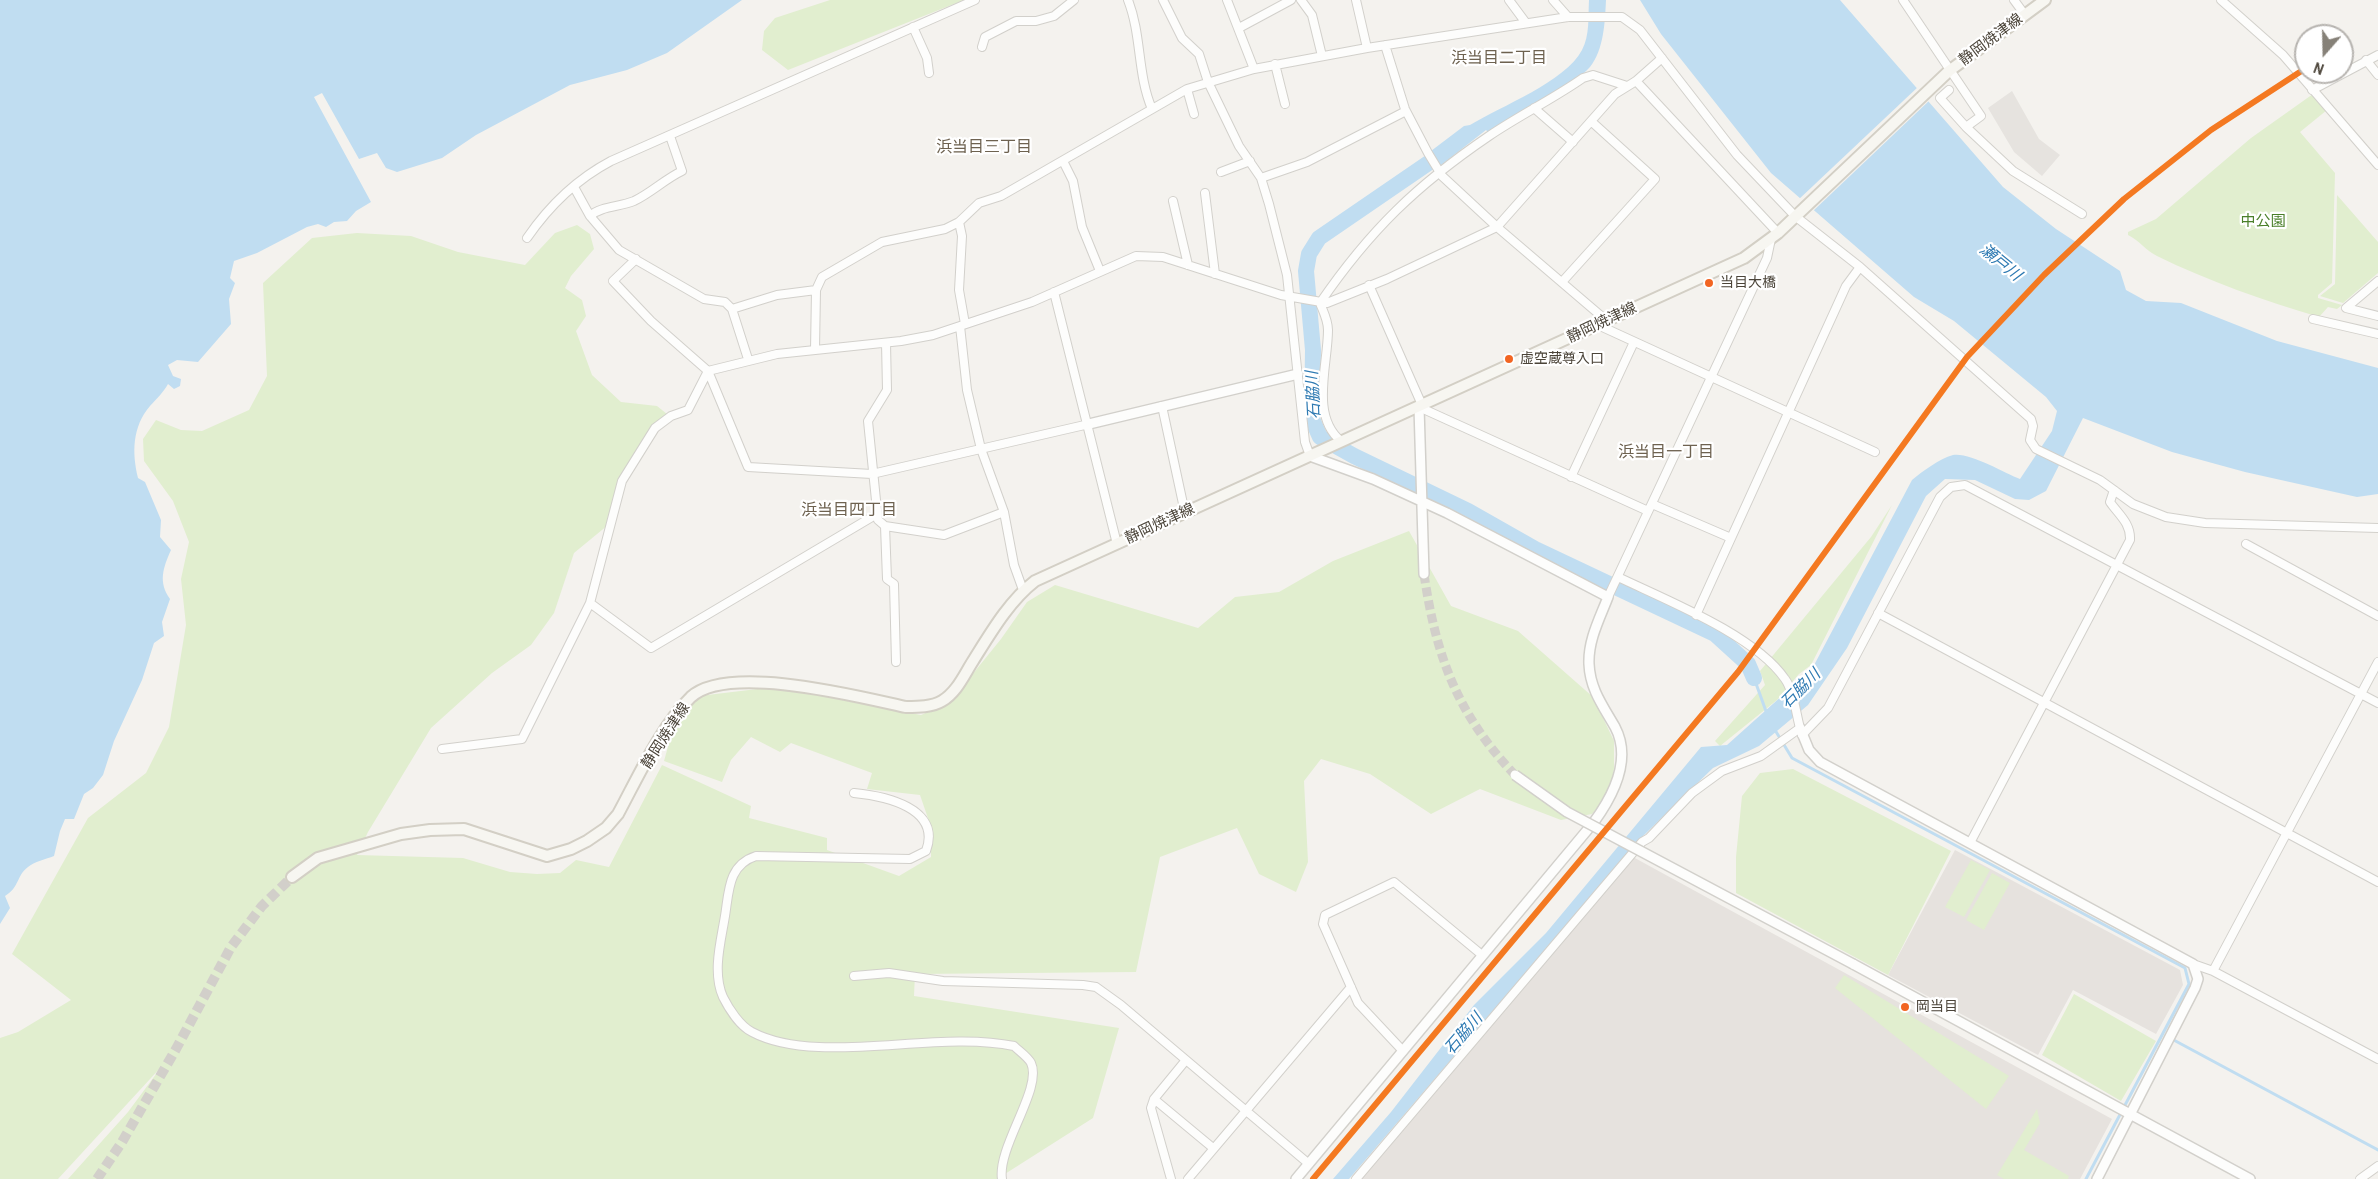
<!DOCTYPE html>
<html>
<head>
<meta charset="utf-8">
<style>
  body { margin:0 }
  #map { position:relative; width:2378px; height:1179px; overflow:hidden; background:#f4f2ee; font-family:"Archivo Narrow",sans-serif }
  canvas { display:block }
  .north { position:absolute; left:2294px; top:24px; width:60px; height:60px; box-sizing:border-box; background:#fff; border:2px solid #b7b4b0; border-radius:50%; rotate:200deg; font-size:16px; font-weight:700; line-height:24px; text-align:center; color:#4b4439 }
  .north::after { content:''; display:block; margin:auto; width:21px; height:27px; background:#868178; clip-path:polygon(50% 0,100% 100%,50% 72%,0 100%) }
</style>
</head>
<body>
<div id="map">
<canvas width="2378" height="1179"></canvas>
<div class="north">N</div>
</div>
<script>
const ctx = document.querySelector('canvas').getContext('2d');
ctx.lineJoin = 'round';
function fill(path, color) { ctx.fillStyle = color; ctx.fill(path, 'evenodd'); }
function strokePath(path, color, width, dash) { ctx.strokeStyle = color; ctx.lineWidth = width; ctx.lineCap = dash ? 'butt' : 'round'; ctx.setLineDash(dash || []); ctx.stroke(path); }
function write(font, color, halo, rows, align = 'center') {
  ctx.font = font + ' "Archivo Narrow","Noto Sans JP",sans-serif'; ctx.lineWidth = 4.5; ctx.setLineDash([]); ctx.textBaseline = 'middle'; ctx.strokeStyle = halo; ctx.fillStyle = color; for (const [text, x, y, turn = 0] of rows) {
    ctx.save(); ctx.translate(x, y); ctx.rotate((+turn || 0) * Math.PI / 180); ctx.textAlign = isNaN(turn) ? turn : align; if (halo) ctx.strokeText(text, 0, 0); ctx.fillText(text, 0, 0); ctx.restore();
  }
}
const industrial = new Path2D(`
  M1955,850L2180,970L2183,985L2156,1034L2073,990L2038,1055L1888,975Z
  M1633,857L2112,1119L2080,1179H1360Z`);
const green = new Path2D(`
  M830,0H964L788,70L762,50L764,31L775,18Z
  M2313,94L2327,110L2300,132L2335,173L2332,283L2318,295V298L2342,305L2337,309L2328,307L2319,317C2265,301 2208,281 2157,256C2146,251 2139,240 2128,235V232L2156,219L2251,138Z
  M2337,195L2378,242V273L2343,303L2320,296L2335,284Z
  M577,225L590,234L594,249L571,276L565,288L582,300L586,316L576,331L592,375L621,402L657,406L667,414L640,444L608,525L574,553L554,613L531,645L492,673L431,728L368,832L357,855L463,858L510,872L537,874L560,873L576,860L609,867L662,765L751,806L749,818L827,838V850L899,876L931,857V827L920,795L867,789L872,773L791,743L780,752L751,737L731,760L722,782L664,761L675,722L699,696L774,687L921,715L950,702L1001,639L1027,602L1055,585L1198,628L1235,597L1279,592L1333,561L1409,531L1451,606L1518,631L1593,697L1614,741V768L1611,792L1592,814L1561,820L1480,789L1431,814L1370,774L1321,759L1304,781L1308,862L1296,892L1259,874L1237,828L1160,857L1136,972L915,974L914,996L1119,1028L1093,1118L997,1179H68L128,1112L162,1066L58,1179H0V1038L18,1032L71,1000L12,954L88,818L146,773L169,727L186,625L181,579L189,542L173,501L144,461L143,439L156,420L181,430L202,431L249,410L267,376L263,283L312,238L357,233L411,236L458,252L525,265L555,233Z
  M1892,505L1811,665L1799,674L1777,700L1720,746L1715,741L1765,685L1760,671L1871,537Z
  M1793,769L1951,851L1888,975L1736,893V857L1742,796L1760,773Z
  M1971,860L1990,870L1964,917L1945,907Z
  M1992,873L2010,883L1984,930L1966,920Z
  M1844,975L2009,1076L1986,1109L1835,988Z
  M2074,994L2156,1041L2121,1101L2042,1055Z
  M2037,1109L2040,1123L2024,1150L2069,1176L2068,1179H2004L1997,1175Z`);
const parking = new Path2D(`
  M2012,91L2039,139L2060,155L2042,176L2014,152L1988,108Z`);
const water = new Path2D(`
  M0,0H742L667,53L627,70L570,85L476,135L442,158L397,172L386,168L377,153L359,159L322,93L314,97L371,202L356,211L347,221L334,222L326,227L318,224L307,227L257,253L234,261L230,278L235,283L229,299L231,324L198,362L177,360L168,365L173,376L181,379L180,386L174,389L168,384C163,393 157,398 150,406C132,427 132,453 138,478L145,482L161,520L160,537L171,550C163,568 158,582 170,599L162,622L164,636L154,643L142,680L114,741L103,775L93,788L84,794L74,819H65L60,831L54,856C46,859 34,862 28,867C16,876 20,887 5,896L10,908L0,924Z
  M1589,0H1606C1605,21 1604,50 1590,67C1573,87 1513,117 1488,132L1486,130L1440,166L1431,151L1464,126L1470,125C1501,106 1565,82 1582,50C1590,35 1588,17 1589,0Z
  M1640,0H1840L2003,187L2056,229L2120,271L2126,290L2146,301L2181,303L2277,341L2378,368V494L2357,497L2245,472L2172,452L2083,418L2046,491L2029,500L2015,499L1975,480L1945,479L1926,496L1847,648L1808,705L1759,746L1713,768L1641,838L1349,1179H1333L1391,1112L1474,1005L1546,933L1701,747L1727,745L1812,669L1912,480C1923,471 1939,459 1953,455C1969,452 2005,473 2020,479L2052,431L2057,411L2046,397L1954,321L1914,297L1771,173L1661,34Z`);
const pier = new Path2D(`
  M1919,86L1931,99L1811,213L1797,201Z`);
const stream = new Path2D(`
  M1754,678L1767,714
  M1775,730L1792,758L2185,968L2189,984L2086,1179
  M2170,1038L2378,1150`);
const river = new Path2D(`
  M1446,151L1319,238L1309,254L1306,271L1313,350L1312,419L1320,437L1354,456L1468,511L1535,549L1715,634L1748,664L1754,678`);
const tertiaryTunnel = new Path2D(`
  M1424,574C1436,656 1457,714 1515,775`);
const secondaryTunnel = new Path2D(`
  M97,1179L122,1142L176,1049L231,947L262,906L292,877`);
const minor = new Path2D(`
  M1128,0C1142,36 1137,74 1152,109
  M1163,0L1182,38L1199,54L1208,82L1239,146L1261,178L1269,204L1287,275L1305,442L1310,456
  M1227,0L1254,69
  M1301,0L1312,15L1322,56
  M1356,0L1367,48
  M1509,0L1526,23
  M1553,0L1568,17
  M1903,0L1981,116L1966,127L2013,171L2082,214
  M2014,0L2025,15
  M2221,0L2283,55L2378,165
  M913,27L927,58L929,73
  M1239,28L1291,0
  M1385,45L1405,109L1428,153L1442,176L1497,227L1607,321
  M982,47L985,37L1016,21H1036L1054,16L1074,0
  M2366,60L2378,75
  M1275,64L1285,104
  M1636,81L1778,233
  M1187,89L1194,114
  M1949,90L1940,98L1966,127
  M2312,90L2378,55
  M1534,108L1573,142
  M670,136L682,171C665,179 651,193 634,201C620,207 601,206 590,216L619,250L704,299L725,302L732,309L748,359
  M1063,161L1073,181L1082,227L1100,271
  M1221,172L1250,161
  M1261,178L1307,162L1406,111
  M574,187L590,216
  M1205,193L1215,274
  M1173,201L1188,265
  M959,222L962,236L959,290L965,324
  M527,238C549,206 577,179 611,161L975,0
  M2378,281L2346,308L2378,316
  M1562,282L1655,179L1592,122
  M1369,285L1422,405
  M1054,292L1117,544
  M1320,303C1370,230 1417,185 1489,136C1520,115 1553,99 1583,78L1593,75L1627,86
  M1320,303C1323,311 1328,320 1328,330C1328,365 1310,416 1341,441
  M732,309L777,295L816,290
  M2313,319L2378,334
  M1598,325L1875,452
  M960,326L967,390L981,449L1004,512L1014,565L1023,590
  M886,343L887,390L868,421L878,520L885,526L944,535L1004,512
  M815,350L816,290L822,277L882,242L945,229L959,222L979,203L1001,196L1187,89L1254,69L1367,48L1568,17H1622L1640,30L1737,155L1795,216L1860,267L2031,419L2033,426L2030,440L2036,449L2100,480L2133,504L2166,517L2205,523L2378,528
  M1162,406L1185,513
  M1419,407L1648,511
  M1089,424L872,474L748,467L708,371L777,354L901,341L933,335L1032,302L1136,256L1163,257L1281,295L1327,303L1387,279L1497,227L1615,94L1636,81L1662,58
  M1571,477L1634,342
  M1652,504L1731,538
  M885,526L887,579L894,584L896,662
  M2246,544L2378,616
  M1608,597L1767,258L1771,239
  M590,603L651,648L877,514
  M1878,613L2378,882
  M1696,615L1846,286L1860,267
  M1802,735L1828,708L1940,497L1951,487L1965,485L2378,703
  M442,749L522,739L590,603L622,481L655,428L671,416L688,410L708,371L651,321L613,281L636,259
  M854,793C885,796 942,808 926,851L910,859L756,856C728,865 729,891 725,916C721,941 712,972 723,997C729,1009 740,1026 752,1032C818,1067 936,1029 1014,1046C1019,1051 1028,1057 1031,1063C1043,1088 997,1147 1002,1179
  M1970,843L2130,540C2131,523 2118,514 2110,502L2114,490
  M2193,964L2213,971L2378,1059
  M2213,971L2378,662
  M854,976L889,973L943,981L1083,985L1096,987L1121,1005L1309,1164
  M1403,1051L1358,1003L1323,924L1325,915L1394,882L1482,955
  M1154,1099L1213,1148
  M1171,1179L1151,1108L1154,1099L1186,1060
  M1188,1179L1351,987
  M1356,1179L1642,842L1649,838L1692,793L1722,771L1761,756L1800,728C1796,714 1794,691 1785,679C1755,635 1666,600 1618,577
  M2360,1179L2378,1166`);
const tertiary = new Path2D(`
  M1419,407L1424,574
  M1089,424L1298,374
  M1800,728L1809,750L1820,762L2193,964L2198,979L2195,988L2097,1179
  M1853,964L2250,1179
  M1296,1179L1594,822C1613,796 1632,759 1615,727C1603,706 1590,689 1589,664C1588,640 1600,618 1608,597L1447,513L1373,479L1310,456`);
const secondary = new Path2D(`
  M292,877L318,858L401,834L430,830L464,829L547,856L571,849L587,841L606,828L618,814C638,777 661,726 691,697C728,663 860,697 906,707C918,707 932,707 942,701C957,692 964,675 973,661C990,634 1009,601 1035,581L1744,258L1778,233L1949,71L2045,0`);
const tertiaryBridge = new Path2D(`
  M1515,775L1567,812L1853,964`);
const rail1 = new Path2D(`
  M1313,1179L1738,672L1967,357L2044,275L2124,199L2211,130L2306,68`);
const markers = [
  [1709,283,5,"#f26522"],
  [1509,359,5,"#f26522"],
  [1905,1007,5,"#f26522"]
];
const busNames = [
  ["当目大橋",1720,283],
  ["虚空蔵尊入口",1520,359],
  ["岡当目",1916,1007]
];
const streetNames = [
  ["静岡焼津線",1991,40,-37],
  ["静岡焼津線",1602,323,-25],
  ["静岡焼津線",1160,524,-25],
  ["静岡焼津線",666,736,-57]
];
const parkNames = [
  ["中公園",2263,222]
];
const neighbourhoodNames = [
  ["浜当目二丁目",1499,59],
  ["浜当目三丁目",984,148],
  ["浜当目一丁目",1666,453],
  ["浜当目四丁目",849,511]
];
const waterNames = [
  ["瀬戸川",2000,263,39],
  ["石脇川",1314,395,-93],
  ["石脇川",1801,689,-45],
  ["石脇川",1464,1034,-49]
];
fill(industrial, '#e6e2de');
fill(green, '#e1eecf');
fill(parking, '#e6e3df');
fill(water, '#c0ddf1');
fill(pier, '#f4f2ee');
strokePath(stream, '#c0ddf1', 3);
strokePath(river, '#c0ddf1', 16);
strokePath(tertiaryTunnel, '#d2cfca', 9, [9, 4.5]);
strokePath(secondaryTunnel, '#d2cfca', 10, [10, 5]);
strokePath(minor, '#d2d0cb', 10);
strokePath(tertiary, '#d2d0cb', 12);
strokePath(secondary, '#d3cfc5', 14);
strokePath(minor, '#fdfdfc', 8);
strokePath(tertiary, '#fdfdfc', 9);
strokePath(secondary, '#f7f6f1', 10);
strokePath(tertiaryBridge, '#d2d0cb', 12, []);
strokePath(tertiaryBridge, '#fdfdfc', 9);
strokePath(rail1, '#f47921', 6);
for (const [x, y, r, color] of markers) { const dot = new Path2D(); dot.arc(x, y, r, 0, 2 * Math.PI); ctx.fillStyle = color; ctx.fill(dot); strokePath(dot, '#fff', 2); }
write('14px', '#4b4439', '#fff', busNames, 'left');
write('15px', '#4b4439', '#fff', streetNames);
write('15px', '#4a7f2a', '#fff', parkNames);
write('16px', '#6e6250', '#fff', neighbourhoodNames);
write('italic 16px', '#2e7ab2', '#fff', waterNames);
</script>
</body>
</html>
